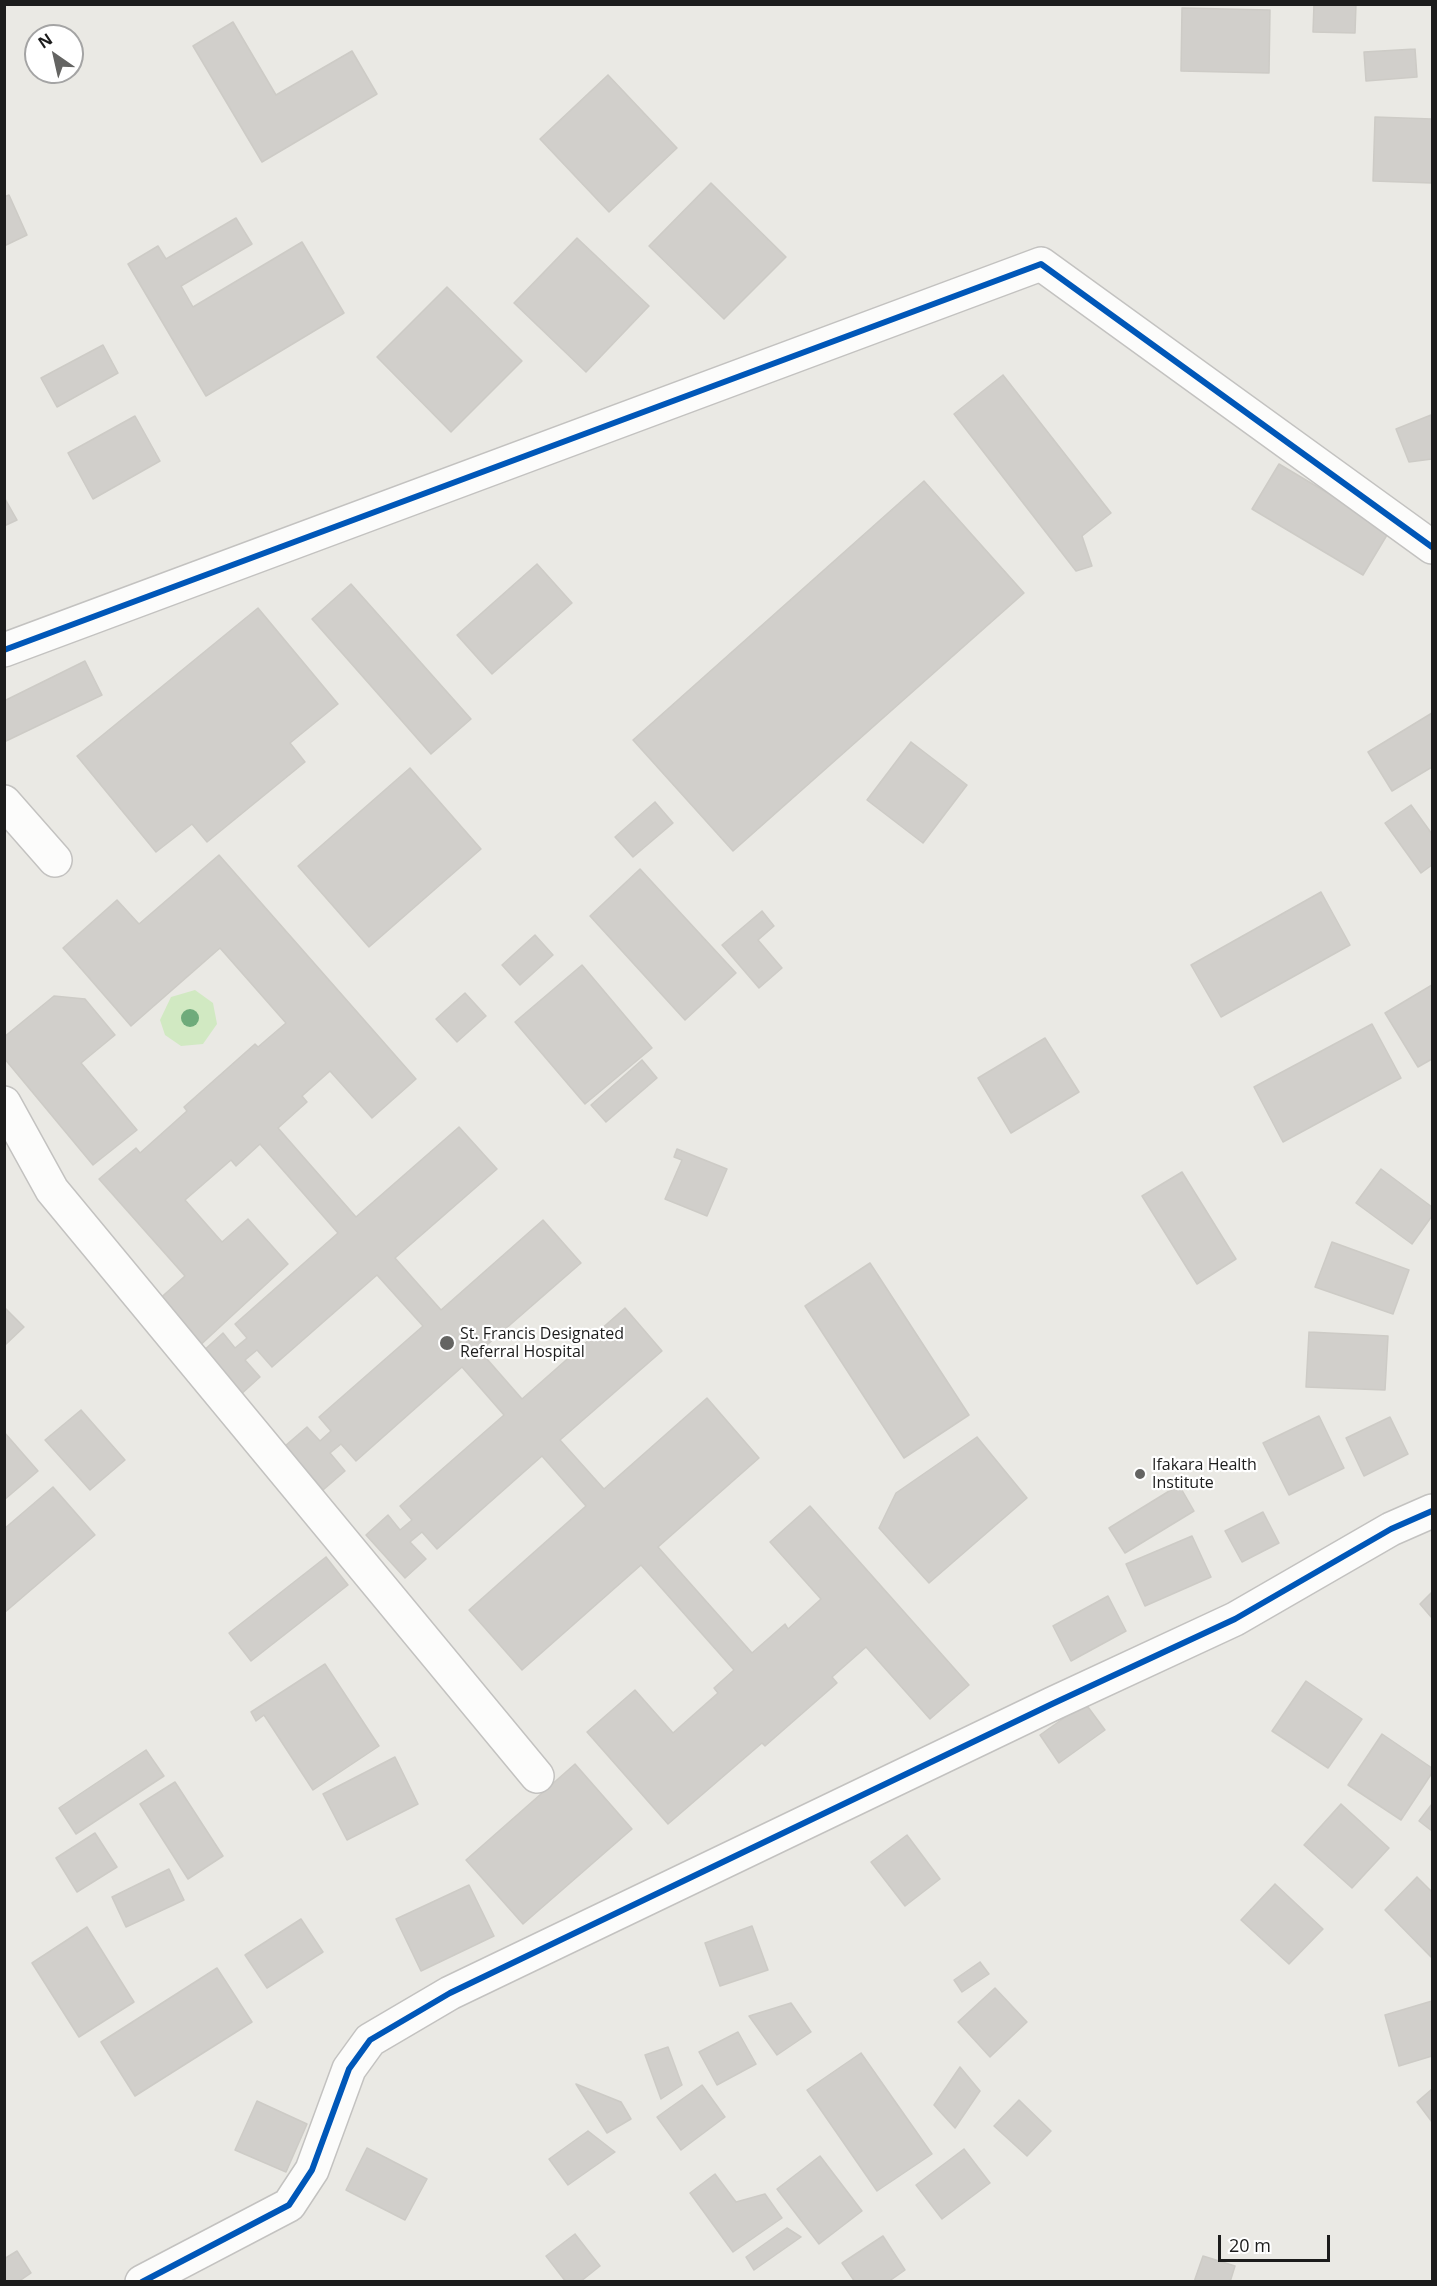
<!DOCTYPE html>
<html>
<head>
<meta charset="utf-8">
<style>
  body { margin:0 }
  #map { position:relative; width:1437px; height:2286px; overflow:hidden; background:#eae9e4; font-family:"Open Sans",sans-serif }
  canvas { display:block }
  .frame { position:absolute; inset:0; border:6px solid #1c1c1c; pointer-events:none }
  .north { position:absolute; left:24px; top:24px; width:60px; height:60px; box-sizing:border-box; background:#fff; border:2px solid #a4a4a4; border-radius:50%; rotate:326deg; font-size:16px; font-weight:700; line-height:24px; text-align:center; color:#1c1c1c }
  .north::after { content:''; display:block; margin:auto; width:21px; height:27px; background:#646462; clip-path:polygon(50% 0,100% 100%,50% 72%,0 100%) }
  .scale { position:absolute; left:1218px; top:2235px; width:112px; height:27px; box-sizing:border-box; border:3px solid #1c1c1c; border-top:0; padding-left:8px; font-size:18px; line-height:21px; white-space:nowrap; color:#1c1c1c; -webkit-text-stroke:4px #fff; paint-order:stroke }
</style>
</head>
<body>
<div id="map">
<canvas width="1437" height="2286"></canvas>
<div class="frame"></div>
<div class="north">N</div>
<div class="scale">20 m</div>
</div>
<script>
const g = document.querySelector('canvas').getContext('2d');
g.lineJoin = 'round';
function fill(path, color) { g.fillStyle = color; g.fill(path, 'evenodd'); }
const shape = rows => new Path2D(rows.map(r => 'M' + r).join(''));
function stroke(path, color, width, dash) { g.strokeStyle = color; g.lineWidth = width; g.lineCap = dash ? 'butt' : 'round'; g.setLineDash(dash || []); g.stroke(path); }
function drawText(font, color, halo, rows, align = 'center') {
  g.font = font + ' "Open Sans",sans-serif'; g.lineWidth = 4.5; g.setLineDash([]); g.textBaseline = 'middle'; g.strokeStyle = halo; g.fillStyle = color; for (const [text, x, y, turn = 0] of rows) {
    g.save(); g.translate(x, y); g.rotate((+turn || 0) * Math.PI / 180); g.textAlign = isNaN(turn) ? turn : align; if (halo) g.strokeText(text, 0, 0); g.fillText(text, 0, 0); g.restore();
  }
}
const grass = shape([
  [195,990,213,1003,217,1024,203,1044,181,1046,165,1035,160,1020,171,997]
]);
const building = shape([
  [1314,4,1356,4,1355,33,1313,32,1314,4],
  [1182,8,1270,10,1269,73,1181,71,1182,8],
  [233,22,276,95,352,51,377,94,262,162,193,46,233,22],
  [1415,49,1417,77,1366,81,1364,52,1415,49],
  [608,75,677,148,609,212,540,139,608,75],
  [1375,117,1432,119,1432,183,1373,181,1375,117],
  [711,183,786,257,724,319,649,246,711,183],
  [9,195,27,235,4,246,4,197,9,195],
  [236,218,252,244,181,286,193,307,302,242,344,313,206,396,128,264,158,246,166,259,236,218],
  [577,238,649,306,586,372,514,303,577,238],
  [447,287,522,361,451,432,377,357,447,287],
  [103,345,118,373,57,407,41,378,103,345],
  [1003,375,1111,513,1082,536,1092,566,1076,571,954,414,1003,375],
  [1431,415,1432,459,1409,462,1396,429,1431,415],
  [135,416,160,461,93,499,68,453,135,416],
  [1279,464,1390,530,1363,575,1252,509,1279,464],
  [924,481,1024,593,733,851,633,740,924,481],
  [4,497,17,520,4,526,4,497],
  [537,564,572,603,492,674,457,635,537,564],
  [351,584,471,719,431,754,312,619,351,584],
  [258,608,338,704,290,743,305,762,207,842,192,824,156,852,77,756,258,608],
  [85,661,102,695,4,742,4,701,85,661],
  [1432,713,1432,767,1392,791,1368,752,1432,713],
  [911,742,967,785,923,843,867,800,911,742],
  [410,768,481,849,369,947,298,866,410,768],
  [655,802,673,823,633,857,615,837,655,802],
  [1411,805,1432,834,1432,865,1421,873,1385,823,1411,805],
  [219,855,416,1079,372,1118,330,1071,302,1096,307,1102,278,1128,356,1217,459,1127,497,1169,395,1258,441,1310,543,1220,581,1263,480,1351,522,1399,625,1308,662,1351,560,1440,604,1489,707,1398,759,1458,658,1547,752,1653,785,1624,788,1629,821,1599,770,1542,810,1506,969,1685,930,1719,866,1647,832,1677,837,1683,765,1746,762,1743,668,1824,587,1732,635,1690,673,1733,718,1693,714,1688,734,1670,641,1565,522,1670,469,1610,586,1506,542,1456,437,1549,422,1532,410,1542,426,1559,405,1578,366,1535,388,1515,400,1530,412,1520,400,1506,504,1415,462,1367,356,1461,341,1444,330,1453,345,1471,323,1490,285,1446,307,1427,320,1441,331,1431,319,1417,423,1326,377,1275,272,1367,257,1350,245,1360,260,1377,239,1396,201,1353,223,1333,235,1348,247,1338,235,1324,338,1233,260,1144,236,1166,231,1160,185,1200,222,1242,248,1219,288,1264,195,1350,156,1302,185,1276,99,1179,136,1148,140,1153,187,1111,184,1107,255,1044,258,1047,286,1023,220,948,131,1026,63,948,117,900,139,924,219,855],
  [640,869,736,973,685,1020,590,916,640,869],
  [1321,892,1350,945,1221,1017,1191,965,1321,892],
  [762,911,774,926,758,940,782,968,759,988,722,945,762,911],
  [535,935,553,955,520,985,502,965,535,935],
  [582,965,652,1048,585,1104,515,1022,582,965],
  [1432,985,1432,1059,1418,1067,1385,1013,1432,985],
  [465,993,486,1016,457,1042,436,1019,465,993],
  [54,996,85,999,115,1035,81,1063,137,1130,93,1165,4,1058,4,1037,54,996],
  [1372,1024,1401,1078,1283,1142,1254,1087,1372,1024],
  [1045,1038,1079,1092,1011,1133,978,1078,1045,1038],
  [642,1060,657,1078,606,1122,591,1105,642,1060],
  [677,1149,727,1169,707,1216,665,1199,682,1160,674,1157,677,1149],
  [1381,1169,1432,1207,1432,1216,1412,1244,1356,1203,1381,1169],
  [1182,1172,1236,1259,1197,1284,1142,1196,1182,1172],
  [1332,1242,1409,1270,1393,1314,1315,1287,1332,1242],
  [870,1263,969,1415,904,1458,805,1306,870,1263],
  [4,1307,24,1327,4,1346,4,1307],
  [1309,1332,1388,1336,1385,1390,1306,1387,1309,1332],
  [81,1410,125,1460,90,1490,45,1440,81,1410],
  [1319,1416,1344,1468,1289,1495,1263,1443,1319,1416],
  [1390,1417,1408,1454,1364,1476,1346,1438,1390,1417],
  [4,1432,38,1471,4,1500,4,1432],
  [977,1437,1027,1498,929,1583,879,1528,896,1493,977,1437],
  [1179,1485,1194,1511,1125,1553,1109,1528,1179,1485],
  [53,1487,95,1535,4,1613,4,1529,53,1487],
  [1263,1512,1279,1543,1242,1562,1225,1531,1263,1512],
  [1192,1536,1211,1577,1145,1606,1126,1564,1192,1536],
  [326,1557,348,1585,251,1661,229,1633,326,1557],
  [1432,1592,1432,1618,1420,1604,1432,1592],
  [1108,1596,1126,1631,1071,1661,1053,1626,1108,1596],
  [325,1664,379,1746,313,1790,264,1715,256,1721,251,1712,325,1664],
  [1306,1681,1362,1719,1328,1768,1272,1731,1306,1681],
  [1085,1703,1105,1730,1059,1763,1040,1735,1085,1703],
  [1382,1734,1432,1768,1432,1773,1401,1820,1348,1785,1382,1734],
  [146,1750,164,1776,76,1834,59,1808,146,1750],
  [395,1757,418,1804,347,1840,323,1794,395,1757],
  [575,1764,632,1829,523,1924,466,1860,575,1764],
  [175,1782,223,1856,188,1879,140,1804,175,1782],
  [1341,1804,1389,1848,1352,1888,1304,1845,1341,1804],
  [1432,1804,1432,1831,1419,1821,1432,1804],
  [95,1833,117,1867,77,1892,56,1858,95,1833],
  [907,1835,940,1879,905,1906,871,1862,907,1835],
  [169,1869,184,1900,126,1927,112,1897,169,1869],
  [1417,1877,1432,1892,1432,1958,1385,1910,1417,1877],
  [1275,1884,1323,1929,1289,1964,1241,1920,1275,1884],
  [469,1885,494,1936,421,1971,396,1919,469,1885],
  [301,1919,323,1952,267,1988,245,1955,301,1919],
  [752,1926,768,1970,720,1986,705,1943,752,1926],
  [87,1927,134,2002,79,2037,32,1963,87,1927],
  [980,1962,989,1974,962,1992,954,1980,980,1962],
  [217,1968,252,2022,135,2096,101,2042,217,1968],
  [995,1988,1027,2022,990,2057,958,2022,995,1988],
  [1432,2001,1432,2056,1399,2066,1385,2015,1432,2001],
  [791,2003,811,2032,777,2055,749,2016,791,2003],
  [738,2032,756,2064,717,2085,699,2052,738,2032],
  [668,2047,682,2085,661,2099,645,2055,668,2047],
  [861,2053,932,2154,877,2191,807,2090,861,2053],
  [960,2067,980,2091,955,2128,934,2105,960,2067],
  [576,2084,621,2102,631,2119,607,2133,576,2084],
  [702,2085,725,2117,681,2150,657,2117,702,2085],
  [1432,2089,1432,2122,1417,2102,1432,2089],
  [1019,2100,1051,2131,1027,2156,994,2126,1019,2100],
  [257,2101,307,2124,286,2172,235,2150,257,2101],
  [588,2131,615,2152,568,2185,549,2159,588,2131],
  [367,2148,427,2179,405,2220,346,2190,367,2148],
  [964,2149,990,2183,942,2219,916,2185,964,2149],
  [820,2156,862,2211,819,2244,777,2189,820,2156],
  [715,2174,736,2202,765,2194,782,2218,733,2252,690,2193,715,2174],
  [787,2228,801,2237,754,2270,746,2257,787,2228],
  [575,2234,600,2266,580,2282,566,2282,546,2256,575,2234],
  [883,2236,905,2270,888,2282,855,2282,842,2263,883,2236],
  [17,2251,31,2273,18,2282,4,2282,4,2259,17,2251],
  [1203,2256,1235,2266,1230,2282,1194,2282,1203,2256]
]);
const minor = shape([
  [4,650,1041,264,1432,547],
  [4,802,55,860],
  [4,1103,52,1190,537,1776],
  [142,2282,289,2205,312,2170,349,2069,370,2040,450,1993,1052,1704,1235,1619,1391,1529,1432,1511]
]);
const cycleway = shape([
  [4,650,1041,264,1432,547],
  [142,2282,289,2205,312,2170,349,2069,370,2040,450,1993,1052,1704,1235,1619,1391,1529,1432,1511]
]);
const trees = [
  [190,1018]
];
const markers = [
  [447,1343,8,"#646462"],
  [1140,1474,6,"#646462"]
];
const poiNames = [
  ["St. Francis Designated",460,1334],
  ["Referral Hospital",460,1352],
  ["Ifakara Health",1152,1465],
  ["Institute",1152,1483]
];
fill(grass, '#d1e9c2');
fill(building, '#d1cfcb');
stroke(building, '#cdcbc6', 1.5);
stroke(minor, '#c3c2c0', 36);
stroke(minor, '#fcfcfb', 33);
stroke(cycleway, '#0057b8', 6);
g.fillStyle = '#6fab7b';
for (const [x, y] of trees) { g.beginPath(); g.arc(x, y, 9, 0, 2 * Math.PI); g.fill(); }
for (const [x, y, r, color] of markers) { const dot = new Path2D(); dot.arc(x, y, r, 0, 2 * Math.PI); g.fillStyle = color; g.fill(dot); stroke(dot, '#fff', 2); }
drawText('16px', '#1c1c1c', '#fff', poiNames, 'left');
</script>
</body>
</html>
